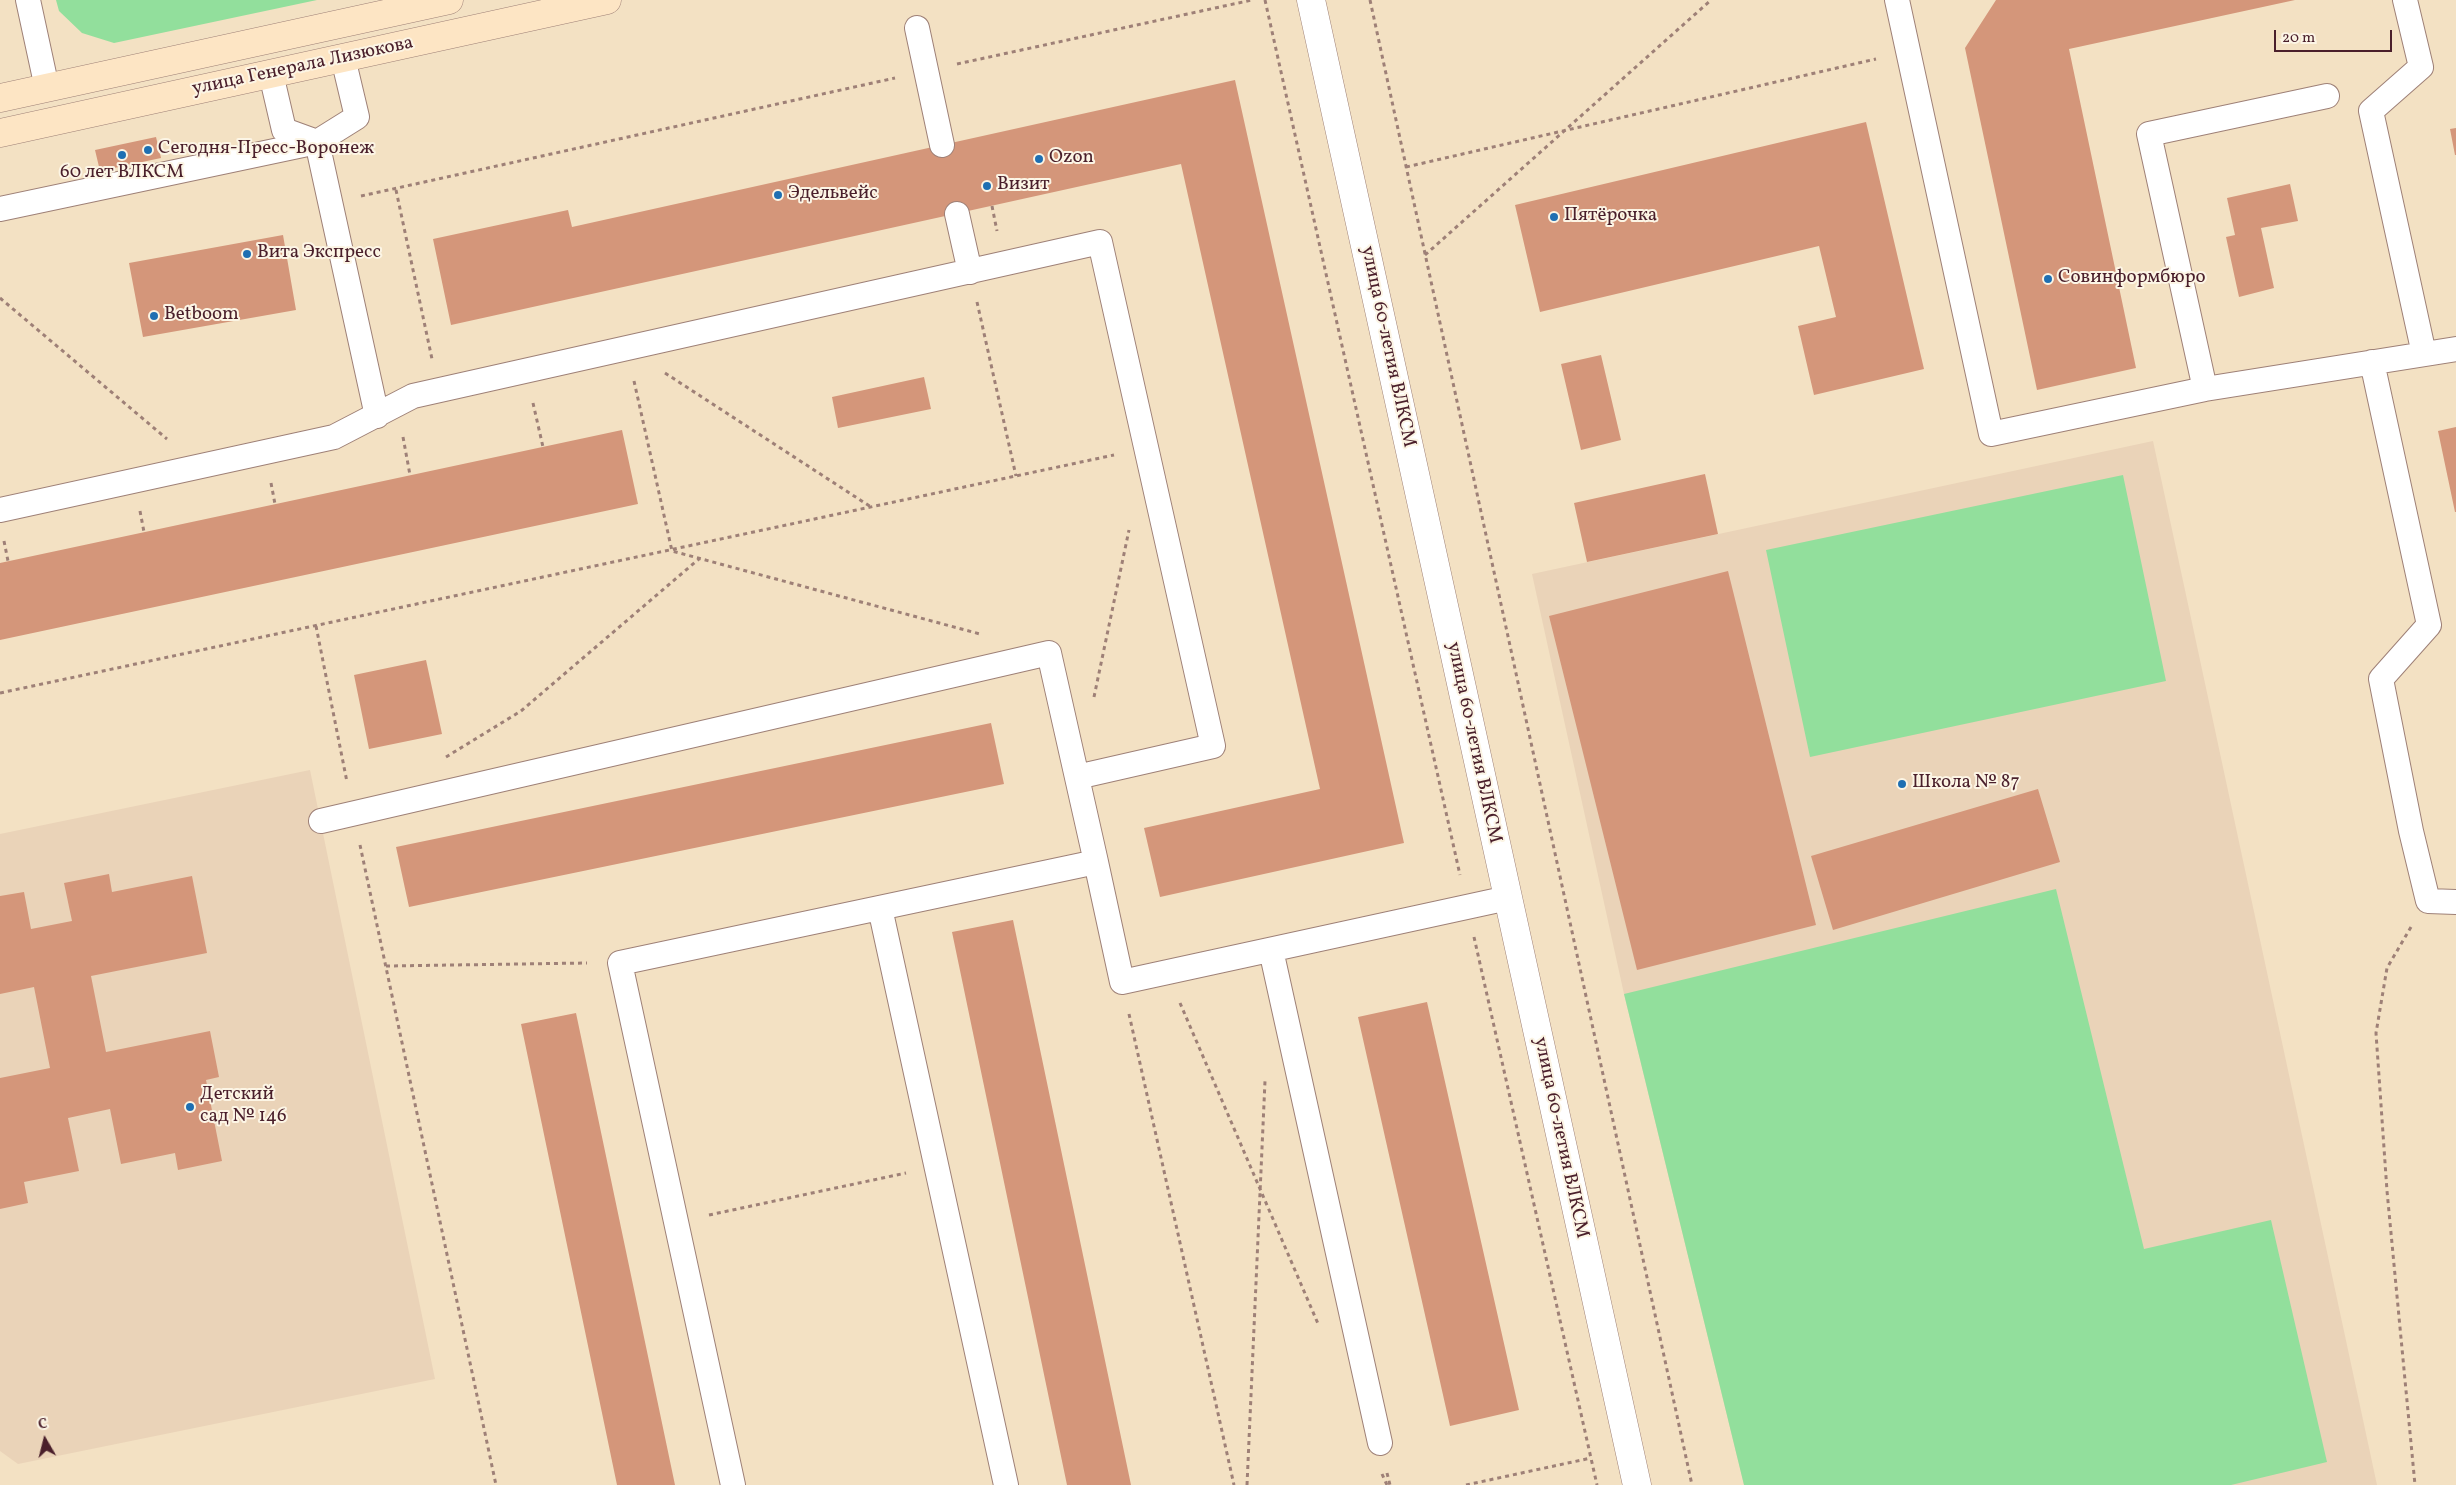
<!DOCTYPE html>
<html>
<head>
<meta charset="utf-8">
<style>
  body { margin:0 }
  #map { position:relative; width:2456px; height:1485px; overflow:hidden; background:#f3e1c3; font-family:Vollkorn,serif }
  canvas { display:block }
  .north { position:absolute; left:20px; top:1415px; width:50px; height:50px; -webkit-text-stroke:4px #fcf5e5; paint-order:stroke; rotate:352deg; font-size:14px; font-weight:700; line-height:20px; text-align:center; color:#4a1f2b }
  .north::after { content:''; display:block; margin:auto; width:18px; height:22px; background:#4a1f2b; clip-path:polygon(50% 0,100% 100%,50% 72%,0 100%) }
  .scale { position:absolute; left:2274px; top:30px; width:118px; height:22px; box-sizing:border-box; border:2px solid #4a1f2b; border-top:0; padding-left:6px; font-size:15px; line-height:18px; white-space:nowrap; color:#4a1f2b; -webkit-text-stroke:4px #fcf5e5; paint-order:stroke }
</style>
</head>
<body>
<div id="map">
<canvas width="2456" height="1485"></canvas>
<div class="north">С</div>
<div class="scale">20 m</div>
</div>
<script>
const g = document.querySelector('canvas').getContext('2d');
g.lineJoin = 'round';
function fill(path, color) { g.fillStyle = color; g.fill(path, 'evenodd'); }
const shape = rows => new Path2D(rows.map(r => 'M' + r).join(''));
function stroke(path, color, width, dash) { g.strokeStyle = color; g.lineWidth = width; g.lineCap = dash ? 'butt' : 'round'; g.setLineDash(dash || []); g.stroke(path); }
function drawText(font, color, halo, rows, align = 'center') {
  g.font = font + ' Vollkorn,serif'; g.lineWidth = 4; g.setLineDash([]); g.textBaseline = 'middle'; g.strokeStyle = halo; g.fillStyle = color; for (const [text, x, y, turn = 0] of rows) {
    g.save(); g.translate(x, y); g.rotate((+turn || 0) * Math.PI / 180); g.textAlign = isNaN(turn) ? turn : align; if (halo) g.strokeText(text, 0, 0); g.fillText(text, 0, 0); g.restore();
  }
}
const built = shape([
  [2153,441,2377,1485,1744,1485,1624,994,1532,574],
  [310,770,435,1379,18,1464,0,1451,0,834]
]);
const green = shape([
  [56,0,317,0,114,43,82,33,59,11],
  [2123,475,2166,681,1810,757,1766,550],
  [2056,889,2144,1249,2271,1220,2327,1462,2231,1485,1744,1485,1624,994]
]);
const building = shape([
  [1996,0,2295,0,2069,49,2136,368,2037,390,1965,48],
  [1235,80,1404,843,1160,897,1144,828,1320,789,1181,164,451,325,433,239,568,210,572,227],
  [1866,122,1924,369,1814,395,1798,326,1836,317,1819,246,1540,312,1515,205],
  [2456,128,2456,155,2455,155,2450,129],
  [156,137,161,158,100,171,95,150],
  [2290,184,2298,221,2261,228,2274,288,2239,297,2226,237,2235,235,2227,198],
  [283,235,296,310,143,337,129,263],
  [1601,355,1621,440,1581,450,1561,364],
  [924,377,931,409,838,428,832,397],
  [2456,427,2456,512,2455,512,2438,431],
  [622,430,638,504,0,640,0,563],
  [1705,474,1718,534,1587,562,1574,503],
  [1728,571,1816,925,1637,970,1549,616],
  [426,660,442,734,369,749,354,675],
  [991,723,1004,784,409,907,396,847],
  [2038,789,2060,862,1833,930,1811,856],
  [109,874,112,892,192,876,207,953,91,976,106,1052,210,1031,219,1077,206,1080,222,1161,178,1170,175,1153,121,1164,110,1109,68,1118,79,1171,24,1182,28,1203,0,1209,0,1078,50,1068,34,987,0,994,0,896,24,892,31,929,72,921,64,883],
  [1013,920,1131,1485,1067,1485,952,932],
  [1427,1002,1519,1410,1450,1426,1358,1017],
  [576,1013,675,1485,617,1485,521,1024]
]);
const path = shape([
  [1265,0,1460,875],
  [1370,0,1692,1485],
  [957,64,1252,0],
  [1406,167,1876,59],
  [396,190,432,359],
  [361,196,895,78],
  [992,206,997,231],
  [1425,255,1711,0],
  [0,298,167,439],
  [977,302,1016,476],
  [665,373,871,507],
  [634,381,672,551,980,634],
  [533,403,543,447],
  [403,437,410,475],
  [271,483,275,504],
  [140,511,144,532],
  [4,541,8,561],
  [316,626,347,782],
  [0,693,1114,455],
  [1094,697,1129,530],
  [446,757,521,711,700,558],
  [360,845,496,1485],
  [2411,927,2387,968,2376,1033,2387,1191,2415,1485],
  [1474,937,1597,1485],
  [386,966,587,963],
  [1180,1003,1319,1326],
  [1129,1014,1234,1485],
  [709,1215,906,1173],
  [1387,1473,1390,1485],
  [1382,1474,1387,1485],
  [1247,1485,1265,1081],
  [1466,1485,1591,1458]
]);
const service = shape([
  [28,0,47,88],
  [1897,0,1991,434,2205,389,2149,134,2327,96],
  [2405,0,2421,67,2371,111,2424,354],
  [917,28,942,145],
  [271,74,284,130,317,142],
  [317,142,377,416],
  [0,209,317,142,357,117,343,58],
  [957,214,970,272],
  [2372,362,2429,625,2381,679,2411,831,2428,901,2456,902],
  [2205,389,2456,349],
  [0,510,334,437,413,396,1100,242,1213,746,1077,777],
  [321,821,1049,653,1096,862],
  [880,908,1006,1485],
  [1271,950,1380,1443],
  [733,1485,620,963,1096,862,1122,982,1508,898]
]);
const tertiary = shape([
  [1311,0,1637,1485]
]);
const secondary = shape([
  [0,98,449,0],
  [0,133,607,0]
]);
const markers = [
  [148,150,5,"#1f6fb2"],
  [122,155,5,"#1f6fb2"],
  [1039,159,5,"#1f6fb2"],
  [987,186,5,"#1f6fb2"],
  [778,195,5,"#1f6fb2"],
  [1554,217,5,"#1f6fb2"],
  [247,254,5,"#1f6fb2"],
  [2048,279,5,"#1f6fb2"],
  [154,316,5,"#1f6fb2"],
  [1902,784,5,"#1f6fb2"],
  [190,1107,5,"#1f6fb2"]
];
const streetNames = [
  ["улица Генерала Лизюкова",303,67,-12],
  ["улица 60-летия ВЛКСМ",1387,347,78],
  ["улица 60-летия ВЛКСМ",1473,743,78],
  ["улица 60-летия ВЛКСМ",1560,1138,78]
];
const poiNames = [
  ["Сегодня-Пресс-Воронеж",158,150],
  ["Ozon",1049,159],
  ["60 лет ВЛКСМ",122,174,"center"],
  ["Визит",997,186],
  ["Эдельвейс",788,195],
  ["Пятёрочка",1564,217],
  ["Вита Экспресс",257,254],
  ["Совинформбюро",2058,279],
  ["Betboom",164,316],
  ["Школа № 87",1912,784],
  ["Детский",200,1096],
  ["сад № 146",200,1118]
];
fill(built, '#ead3b8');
fill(green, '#92df9c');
fill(building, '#d4967a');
stroke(service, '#9e8077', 26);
stroke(tertiary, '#9e8077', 29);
stroke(secondary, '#9e8077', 29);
stroke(path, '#9e8077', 3, [4, 4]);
stroke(service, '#fff', 24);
stroke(tertiary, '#fff', 28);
stroke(secondary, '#fde5c4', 28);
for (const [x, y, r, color] of markers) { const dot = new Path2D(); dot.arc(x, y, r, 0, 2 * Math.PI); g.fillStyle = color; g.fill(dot); stroke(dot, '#fcf5e5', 2); }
drawText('19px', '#4a1f2b', '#fcf5e5', streetNames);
drawText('19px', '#4a1f2b', '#fcf5e5', poiNames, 'left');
</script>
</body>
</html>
